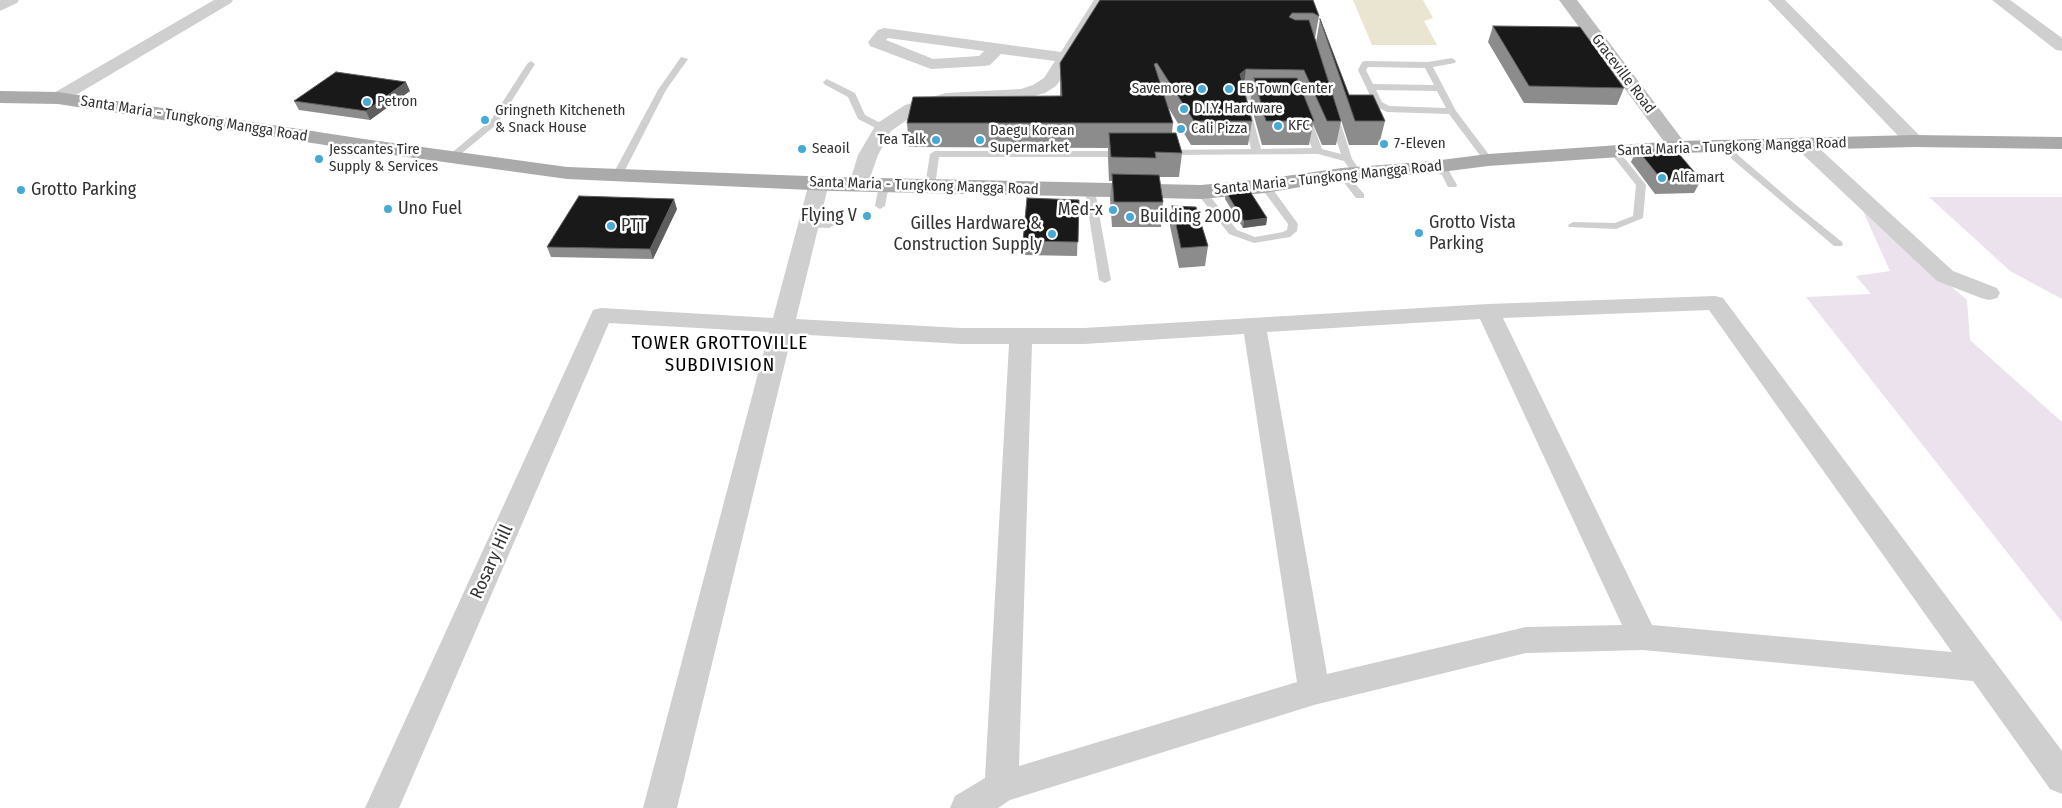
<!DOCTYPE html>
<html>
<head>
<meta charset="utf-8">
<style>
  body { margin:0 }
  canvas { display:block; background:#fff }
</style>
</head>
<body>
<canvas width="2062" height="808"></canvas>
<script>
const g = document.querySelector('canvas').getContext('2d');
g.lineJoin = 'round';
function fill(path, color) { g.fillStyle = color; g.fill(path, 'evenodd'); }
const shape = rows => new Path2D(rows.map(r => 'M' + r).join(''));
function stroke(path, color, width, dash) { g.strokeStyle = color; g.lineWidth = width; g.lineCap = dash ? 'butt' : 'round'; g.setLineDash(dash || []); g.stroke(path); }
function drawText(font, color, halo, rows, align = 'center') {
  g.font = font + ' "Fira Sans Condensed",sans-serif'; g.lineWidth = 5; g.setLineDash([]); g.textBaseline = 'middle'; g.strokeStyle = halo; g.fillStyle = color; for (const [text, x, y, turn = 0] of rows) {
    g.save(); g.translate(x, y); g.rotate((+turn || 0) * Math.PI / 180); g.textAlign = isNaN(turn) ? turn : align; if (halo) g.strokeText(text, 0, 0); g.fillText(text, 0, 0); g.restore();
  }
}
const green = shape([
  [1929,197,2062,197,2062,299,2010,271],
  [1863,211,1967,300,1970,340,2062,422,2062,622,1806,297,1871,294,1856,276,1890,271]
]);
const water = shape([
  [1353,0,1423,0,1433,18,1424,21,1437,45,1372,45]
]);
const lane = shape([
  [681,57,688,59,666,90,622,176,620,178,614,178,612,176,658,90,681,57],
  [1452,58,1456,61,1455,63,1433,67,1456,111,1493,160,1491,162,1485,162,1449,114,1387,112,1375,106,1358,70,1362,62,1365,61,1428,62,1452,58],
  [1368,67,1425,68,1434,85,1373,84,1366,70,1368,67],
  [1376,90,1437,91,1446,108,1389,106,1382,102,1376,90],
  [531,61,535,64,497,124,455,159,449,159,449,155,491,120,527,64,531,61],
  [827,79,855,93,865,115,886,126,886,130,880,130,858,119,848,97,824,84,823,82,827,79],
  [1243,94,1268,94,1272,97,1268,100,1248,100,1261,149,1312,148,1301,119,1306,116,1311,119,1322,149,1341,154,1329,118,1334,115,1339,118,1352,159,1362,173,1360,175,1354,175,1344,161,1318,154,1162,155,1162,151,1165,150,1251,149,1239,97,1243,94],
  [1725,142,1728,143,1739,156,1796,205,1842,242,1843,244,1842,246,1834,246,1733,160,1720,145,1725,142],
  [1614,148,1617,149,1646,185,1643,218,1616,229,1569,227,1568,225,1573,222,1615,223,1633,216,1636,185,1609,151,1614,148],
  [935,151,1125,151,1130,154,1125,157,939,157,935,186,930,189,925,186,930,154,935,151],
  [1433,164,1449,171,1457,185,1456,187,1448,187,1442,175,1430,169,1430,165,1433,164],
  [1342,171,1345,172,1364,194,1364,198,1356,198,1339,176,1339,172,1342,171],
  [884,182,889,185,885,206,880,209,875,206,879,185,884,182],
  [1265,183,1269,184,1298,224,1297,231,1290,237,1254,243,1229,234,1196,192,1201,189,1205,190,1237,230,1255,237,1283,232,1287,230,1288,224,1260,186,1265,183],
  [1090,188,1095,191,1111,280,1105,283,1099,280,1085,191,1090,188],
  [808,222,829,222,834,225,829,228,804,227,803,225,808,222]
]);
const street = shape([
  [0,0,19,0,17,3,0,11,0,0],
  [214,0,233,0,231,3,64,102,58,103,52,102,49,98,52,94,214,0],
  [1094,0,1110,0,1076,58,1056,86,1045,93,1023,99,948,103,917,113,891,131,878,155,866,189,859,191,852,189,849,185,858,155,874,128,876,124,905,105,946,93,1021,89,1033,85,1044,78,1055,61,1001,54,990,65,984,66,931,69,870,46,868,42,878,30,884,28,1061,52,1094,0],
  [888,38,984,51,979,56,933,59,886,40,888,38],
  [1768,0,1785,0,1921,137,1923,141,1921,145,1914,147,1907,145,1768,0],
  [1992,0,2010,0,2062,38,2062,51,2056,50,1992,0],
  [1802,137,1809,139,1953,271,1997,288,2000,293,1997,298,1989,300,1981,298,1937,281,1795,147,1793,143,1795,139,1802,137],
  [819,177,826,179,829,183,796,319,961,328,1084,328,1488,304,1715,296,1723,298,2062,751,2062,794,2050,789,1973,681,1643,650,1526,653,1314,705,1010,800,998,808,950,808,955,796,985,778,1009,344,961,344,792,334,677,808,643,808,769,332,609,323,399,808,365,808,593,310,601,308,773,318,809,183,812,179,819,177],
  [1709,310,1952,652,1652,625,1503,318,1709,310],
  [1480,319,1622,625,1526,627,1327,674,1267,332,1480,319],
  [1244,334,1297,682,1019,766,1032,344,1084,344,1244,334]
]);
const secondary = shape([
  [1559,0,1577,0,1685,143,1688,147,1685,151,1678,153,1671,151,1559,0]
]);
const primary = shape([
  [0,91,58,92,364,139,567,167,833,177,1201,185,1265,179,1342,168,1433,161,1488,154,1678,141,1914,135,2062,137,2062,149,1914,147,1678,153,1488,166,1433,173,1342,180,1265,193,1201,199,833,191,567,179,364,151,58,104,0,103,0,91]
]);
const wall = shape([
  [1313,0,1319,16,1315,38,1341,121,1336,145,1322,145,1313,124,1309,145,1262,145,1250,102,1252,92,1245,92,1252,121,1248,145,1191,145,1168,107,1173,123,1172,133,1182,153,1179,177,1159,177,1163,202,1161,227,1112,227,1110,199,1112,181,1109,181,1108,158,1108,148,909,147,907,123,1060,96,1060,63],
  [1320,19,1349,95,1385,121,1379,145,1349,145,1316,42],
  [1493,26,1624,88,1617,105,1524,103,1488,42],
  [410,91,370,120,299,110,294,101],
  [1637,149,1701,180,1694,193,1655,194,1631,162],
  [1226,192,1267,218,1266,225,1243,228,1225,199],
  [1079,200,1077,256,1023,255,1023,241],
  [1172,206,1208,246,1205,266,1179,268,1170,226],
  [677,209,653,259,551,257,547,247]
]);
const shadedWall = shape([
  [1246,69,1243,92,1240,74],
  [406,82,410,91,370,120,366,111],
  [674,199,677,209,653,259,650,249],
  [1267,218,1266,225,1243,228,1244,221]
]);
const building = shape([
  [1100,0,1313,0,1319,16,1313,13,1292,13,1289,17,1295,20,1309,20,1341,121,1327,121,1304,70,1246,69,1240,74,1252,121,1194,121,1157,63,1154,64,1173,123,907,123,913,97,1062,96,1060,63,1100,0],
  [1320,19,1349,95,1373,95,1385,121,1355,121,1320,19],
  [1493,26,1580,27,1624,88,1529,86,1493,26],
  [336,72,406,82,366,111,294,101,336,72],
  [1254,78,1297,78,1314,121,1266,121,1254,78],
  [1109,133,1176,133,1182,153,1155,152,1156,158,1111,157,1109,133],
  [1674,148,1701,180,1662,180,1637,149,1674,148],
  [1112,174,1159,175,1163,202,1114,202,1112,174],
  [1249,190,1267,218,1244,221,1226,192,1249,190],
  [579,196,674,199,650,249,547,247,579,196],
  [1027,198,1079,200,1078,242,1023,241,1027,198],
  [1172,206,1196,207,1208,246,1181,248,1172,206]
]);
const markers = [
  [1202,89,5,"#46a9d6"],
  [1229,89,5,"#46a9d6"],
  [367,102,5,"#46a9d6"],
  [1184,109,5,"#46a9d6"],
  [485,120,5,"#46a9d6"],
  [1278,126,5,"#46a9d6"],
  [1181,129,5,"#46a9d6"],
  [936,140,5,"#46a9d6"],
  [980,140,5,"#46a9d6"],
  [1384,144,5,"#46a9d6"],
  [802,149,5,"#46a9d6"],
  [319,159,5,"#46a9d6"],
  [1662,178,5,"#46a9d6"],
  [21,190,5,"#46a9d6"],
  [388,209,5,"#46a9d6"],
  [1113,210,5,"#46a9d6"],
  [867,216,5,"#46a9d6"],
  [1130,217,5,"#46a9d6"],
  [611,226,5,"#46a9d6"],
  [1419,233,5,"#46a9d6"],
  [1052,234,5,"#46a9d6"]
];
const farStreetnames = [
  ["Graceville Road",1623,74,53],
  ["Santa Maria - Tungkong Mangga Road",194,119,9],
  ["Santa Maria - Tungkong Mangga Road",1732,147,-2],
  ["Santa Maria - Tungkong Mangga Road",1328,178,-6],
  ["Santa Maria - Tungkong Mangga Road",924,186,2]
];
const farPoinames = [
  ["Savemore",1192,89,"right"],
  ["EB Town Center",1239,89],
  ["Petron",377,102],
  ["D.I.Y. Hardware",1194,109],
  ["Gringneth Kitcheneth",495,111],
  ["& Snack House",495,128],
  ["KFC",1288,126],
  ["Cali Pizza",1191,129],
  ["Daegu Korean",990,131],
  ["Supermarket",990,148],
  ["Tea Talk",926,140,"right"],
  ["7-Eleven",1394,144],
  ["Seaoil",812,149],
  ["Jesscantes Tire",329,150],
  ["Supply & Services",329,167],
  ["Alfamart",1672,178]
];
const poiNames = [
  ["Grotto Parking",31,190],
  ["Uno Fuel",398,209],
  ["Med-x",1103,210,"right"],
  ["Flying V",857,216,"right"],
  ["Building 2000",1140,217],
  ["Grotto Vista",1429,223],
  ["Parking",1429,244],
  ["Gilles Hardware &",1042,224,"right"],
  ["Construction Supply",1042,245,"right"],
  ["PTT",621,226]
];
const streetNames = [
  ["Rosary Hill",492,562,-66]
];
const neighbourhoodNames = [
  ["TOWER GROTTOVILLE",720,344],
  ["SUBDIVISION",720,366]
];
fill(green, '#ebe2ed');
fill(water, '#eae5d0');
fill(lane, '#cfcfcf');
fill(street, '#cfcfcf');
fill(secondary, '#bcbcbc');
fill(primary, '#aaa');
fill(wall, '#8c8c8c');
fill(shadedWall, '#5e5e5e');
fill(building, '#191919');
stroke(building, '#5e5e5e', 1);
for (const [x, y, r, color] of markers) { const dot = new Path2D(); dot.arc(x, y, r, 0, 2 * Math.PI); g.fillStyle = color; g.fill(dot); stroke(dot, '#fff', 2); }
drawText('15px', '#323232', '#fff', farStreetnames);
drawText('15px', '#323232', '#fff', farPoinames, 'left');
drawText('18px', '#323232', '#fff', poiNames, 'left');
drawText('18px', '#323232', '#fff', streetNames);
g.letterSpacing = '1px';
drawText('19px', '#000', '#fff', neighbourhoodNames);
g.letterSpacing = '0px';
</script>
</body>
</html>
